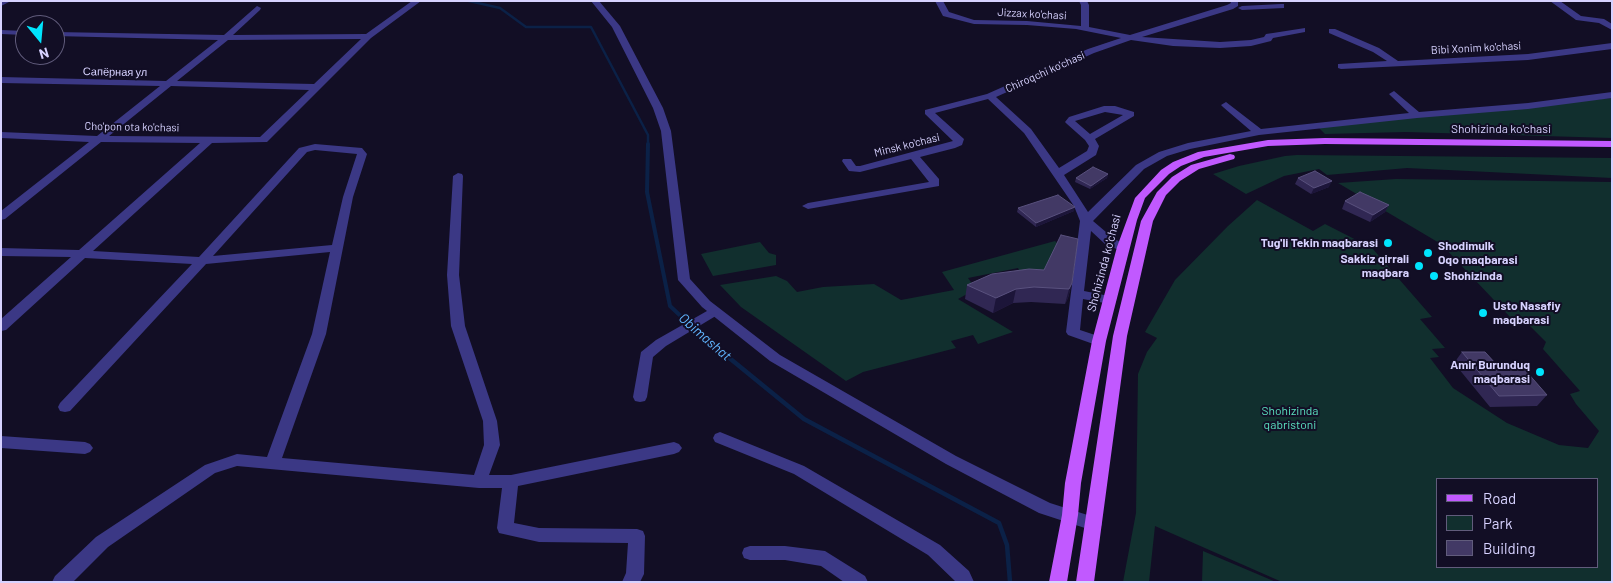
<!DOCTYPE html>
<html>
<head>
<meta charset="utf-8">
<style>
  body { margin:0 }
  #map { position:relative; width:1613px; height:583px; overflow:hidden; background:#120e25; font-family:Barlow,sans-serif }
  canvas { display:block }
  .frame { position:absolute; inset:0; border:2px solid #d7d2ff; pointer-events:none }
  .legend { position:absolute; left:1436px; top:478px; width:162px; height:90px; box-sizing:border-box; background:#120e25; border:1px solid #615c7c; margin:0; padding:6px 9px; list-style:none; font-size:15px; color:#d7d2ff }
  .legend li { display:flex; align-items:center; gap:10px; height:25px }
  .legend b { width:25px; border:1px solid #615c7c }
  .north { position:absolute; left:15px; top:15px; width:50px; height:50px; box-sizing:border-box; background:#120e25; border:1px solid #615c7c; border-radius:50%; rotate:163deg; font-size:14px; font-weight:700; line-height:20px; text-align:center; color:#d7d2ff }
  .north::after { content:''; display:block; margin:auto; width:18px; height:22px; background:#00e4fd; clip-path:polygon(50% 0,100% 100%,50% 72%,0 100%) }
</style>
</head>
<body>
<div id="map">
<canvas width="1613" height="583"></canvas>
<div class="frame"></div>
<ul class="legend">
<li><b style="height:6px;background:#c159ff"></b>Road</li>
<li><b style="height:14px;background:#112f2e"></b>Park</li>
<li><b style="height:14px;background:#423965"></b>Building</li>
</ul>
<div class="north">N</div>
</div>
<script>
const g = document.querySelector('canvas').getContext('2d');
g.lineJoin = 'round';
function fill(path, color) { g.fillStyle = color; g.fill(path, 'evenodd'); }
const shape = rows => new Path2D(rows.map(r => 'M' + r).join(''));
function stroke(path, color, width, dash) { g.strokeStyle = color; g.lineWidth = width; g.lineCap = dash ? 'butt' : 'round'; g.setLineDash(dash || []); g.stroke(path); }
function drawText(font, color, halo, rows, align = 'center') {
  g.font = font + ' Barlow,sans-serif'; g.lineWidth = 4; g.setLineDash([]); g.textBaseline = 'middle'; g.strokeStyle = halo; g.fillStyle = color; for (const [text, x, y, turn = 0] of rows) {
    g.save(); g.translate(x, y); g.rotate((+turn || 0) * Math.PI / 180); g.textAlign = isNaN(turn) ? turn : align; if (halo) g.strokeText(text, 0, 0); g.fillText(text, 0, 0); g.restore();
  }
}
const green = shape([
  [1612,98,1612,138,1406,132,1325,134,1317,126],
  [1297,155,1612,158,1612,178,1407,168,1327,175,1319,169,1284,176,1246,194,1213,174,1239,166,1285,156],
  [1396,179,1612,182,1612,582,1282,582,1155,526,1149,582,1123,582,1136,513,1138,374,1147,352,1157,338,1145,332,1175,280,1228,226,1257,200,1313,231,1325,224,1372,248,1432,317,1420,319,1445,348,1432,349,1439,357,1430,358,1453,388,1507,423,1559,445,1588,448,1599,431,1576,404,1570,394,1580,391,1543,349,1546,342,1527,323,1510,317,1441,244,1338,183],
  [1437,479,1597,479,1597,567,1437,567],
  [1055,241,1058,244,1041,284,1026,284,1018,268,968,278,976,289,958,299,1013,332,978,344,973,335,951,341,956,348,863,372,846,381,741,307,720,285,776,276,787,281,797,292,823,287,874,284,901,300,954,290,942,272],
  [760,242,769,253,776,255,776,265,713,276,701,254],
  [1203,551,1276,582,1202,582]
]);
const streamFar2 = shape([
  [469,1,500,8,526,27,591,27,648,135,648,145]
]);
const streamFar1 = shape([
  [648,144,647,192,670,306,701,335]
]);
const stream = shape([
  [700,334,804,419,999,523,1007,545,1010,582]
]);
const minor = shape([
  [1,1,11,1,1,6,1,1],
  [412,1,421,1,371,38,267,142,212,143,93,251,199,257,299,148,315,144,362,148,367,154,353,197,326,334,282,458,474,475,484,445,483,421,451,326,447,275,453,176,458,173,462,174,463,176,459,275,465,326,497,421,500,445,489,475,511,475,674,442,679,444,682,448,679,452,674,454,518,486,514,523,539,528,637,529,643,531,645,536,644,574,640,582,622,582,626,573,628,543,539,542,499,533,497,528,502,488,479,488,237,466,215,473,108,547,73,582,52,582,55,576,96,537,205,465,237,454,267,457,312,334,330,252,206,264,70,411,65,412,60,411,58,407,60,403,192,264,85,258,6,330,1,331,1,319,71,257,1,256,1,248,79,250,200,143,101,142,5,219,1,220,1,211,89,142,1,138,1,132,97,136,160,86,1,83,1,77,166,81,218,40,55,36,55,32,224,35,257,6,261,8,260,10,233,35,366,34,412,1],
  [361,39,314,84,177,81,228,40,361,39],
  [171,86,309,90,260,137,109,136,171,86],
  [315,150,357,154,343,197,332,245,213,256,307,152,315,150],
  [935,1,943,1,949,12,974,20,1027,21,1081,26,1081,5,1079,1,1087,1,1089,5,1089,27,1130,35,1227,5,1231,3,1230,1,1238,1,1238,6,1233,9,1142,37,1220,42,1251,40,1264,37,1266,34,1273,33,1305,28,1305,32,1273,38,1271,41,1251,46,1220,48,1173,46,1131,40,1094,53,996,97,1031,129,1059,168,1087,151,1089,146,1085,140,1067,124,1065,122,1069,117,1104,106,1115,106,1134,112,1134,116,1095,139,1099,146,1096,155,1064,175,1088,212,1136,165,1159,152,1188,143,1251,131,1223,107,1221,105,1226,102,1261,129,1409,113,1391,96,1389,94,1394,91,1419,112,1528,103,1612,92,1612,98,1528,109,1417,118,1259,135,1190,149,1167,156,1144,169,1093,221,1113,238,1129,247,1127,250,1119,250,1105,244,1091,231,1084,291,1114,297,1116,300,1110,304,1083,299,1080,330,1104,338,1106,341,1104,344,1099,346,1068,335,1066,332,1080,221,1074,206,1024,133,988,99,935,113,964,139,962,145,955,148,920,157,939,179,939,186,808,209,802,206,808,203,929,182,911,159,860,172,849,171,842,161,843,159,851,159,856,166,860,166,953,141,925,114,925,110,987,94,1088,49,1121,38,1076,29,1027,25,974,24,943,16,935,1],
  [1105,112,1123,115,1090,134,1075,121,1105,112],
  [1550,1,1560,1,1581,16,1604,19,1612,24,1612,30,1599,23,1576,20,1550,1],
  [1281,4,1284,4,1284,8,1242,10,1238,8,1242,6,1281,4],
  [1329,29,1335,29,1379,48,1398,61,1528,54,1612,43,1612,49,1528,60,1341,69,1338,68,1338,64,1387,61,1373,52,1329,33,1329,29],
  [1,30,25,31,25,35,1,34,1,30],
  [714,307,720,311,719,314,666,346,653,357,647,397,645,401,640,402,635,401,633,397,641,352,656,340,714,307],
  [720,432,804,466,940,545,969,571,974,582,956,582,928,555,794,474,715,442,713,438,715,434,720,432],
  [1,436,85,442,90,444,93,448,90,452,85,454,1,448,1,436],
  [750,546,785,546,825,551,865,576,868,582,844,582,821,566,785,560,750,560,744,558,742,553,744,548,750,546]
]);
const tertiary = shape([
  [591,1,599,1,620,26,663,108,671,131,690,279,710,301,780,355,956,456,1050,503,1100,519,1102,524,1100,529,1094,531,1039,513,946,464,770,361,702,307,678,280,661,131,653,108,612,27,591,1]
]);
const primary = shape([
  [1325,138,1612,141,1612,147,1325,144,1268,146,1204,157,1181,166,1169,174,1145,198,1137,220,1106,341,1081,483,1078,515,1067,582,1049,582,1062,515,1065,483,1092,341,1117,247,1135,198,1161,170,1173,162,1198,152,1268,140,1325,138],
  [1230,154,1234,155,1235,157,1234,159,1199,169,1180,181,1166,195,1153,221,1127,336,1094,582,1076,582,1113,336,1141,221,1157,192,1172,177,1191,165,1230,154]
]);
const wall = shape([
  [1108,174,1107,178,1090,189,1075,182,1076,178],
  [1298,178,1329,187,1311,194,1295,184],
  [1345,201,1389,205,1385,212,1370,222,1342,209],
  [1018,208,1074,211,1036,227,1017,212],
  [1072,283,1068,298,1065,304,1031,302,1013,303,993,313,965,299,967,285],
  [1462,352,1496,364,1547,395,1537,406,1490,407,1454,363]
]);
const shadedWall = shape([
  [1108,174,1107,178,1090,189,1091,186],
  [1332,181,1329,187,1311,194,1314,188],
  [1389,205,1385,212,1370,222,1373,215],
  [1075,207,1074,211,1036,227,1036,223],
  [1072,283,1068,298,1065,304,1069,289],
  [1016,289,1013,303,993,313,996,298]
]);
const building = shape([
  [1093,167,1108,174,1091,186,1076,178,1093,167],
  [1315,171,1332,181,1314,188,1298,178,1315,171],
  [1360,192,1389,205,1373,215,1345,201,1360,192],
  [1058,195,1075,207,1036,223,1018,208,1058,195],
  [1061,235,1078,239,1072,283,1069,289,1034,287,1016,289,996,298,967,285,992,274,1029,269,1044,270,1061,235],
  [1462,352,1485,352,1496,364,1519,363,1547,395,1499,396,1462,352]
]);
const markers = [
  [1388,243,5,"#00e4fd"],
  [1428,253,5,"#00e4fd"],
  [1419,266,5,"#00e4fd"],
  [1434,276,5,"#00e4fd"],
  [1483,313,5,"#00e4fd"],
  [1540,372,5,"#00e4fd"]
];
const farStreetnames = [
  ["Jizzax ko'chasi",1032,14,3],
  ["Bibi Xonim ko'chasi",1476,48,-3],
  ["Сапёрная ул",115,72,1],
  ["Chiroqchi ko'chasi",1045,72,-24],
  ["Cho'pon ota ko'chasi",132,127,1],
  ["Minsk ko'chasi",907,145,-14]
];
const streetNames = [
  ["Shohizinda ko'chasi",1501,129],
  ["Shohizinda ko'chasi",1104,263,-75]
];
const poiNames = [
  ["Tug'li Tekin maqbarasi",1378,243],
  ["Shodimulk",1438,246,"left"],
  ["Oqo maqbarasi",1438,260,"left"],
  ["Sakkiz qirrali",1409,259],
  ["maqbara",1409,273],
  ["Shohizinda",1444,276,"left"],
  ["Usto Nasafiy",1493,306,"left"],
  ["maqbarasi",1493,320,"left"],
  ["Amir Burunduq",1530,365],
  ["maqbarasi",1530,379]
];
const parkNames = [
  ["Shohizinda",1290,411],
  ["qabristoni",1290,425]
];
const waterNames = [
  ["Obimashat",705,337,41]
];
fill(green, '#112f2e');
stroke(streamFar2, '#0b2147', 2.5);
stroke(streamFar1, '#0b2147', 4);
stroke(stream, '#0b2147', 4.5);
fill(minor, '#3b3885');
fill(tertiary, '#3b3885');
fill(primary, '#c159ff');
fill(wall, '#302753');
fill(shadedWall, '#1c1539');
fill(building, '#423965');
stroke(building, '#59517e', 1);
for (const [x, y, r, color] of markers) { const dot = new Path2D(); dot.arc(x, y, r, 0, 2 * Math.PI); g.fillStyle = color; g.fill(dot); stroke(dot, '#120e25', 2); }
drawText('11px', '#d7d2ff', '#120e25', farStreetnames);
drawText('12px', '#d7d2ff', '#120e25', streetNames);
drawText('bold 12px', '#d7d2ff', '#120e25', poiNames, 'right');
drawText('12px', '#5be2c0', '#120e25', parkNames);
drawText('italic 14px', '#60b5ff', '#120e25', waterNames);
</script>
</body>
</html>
